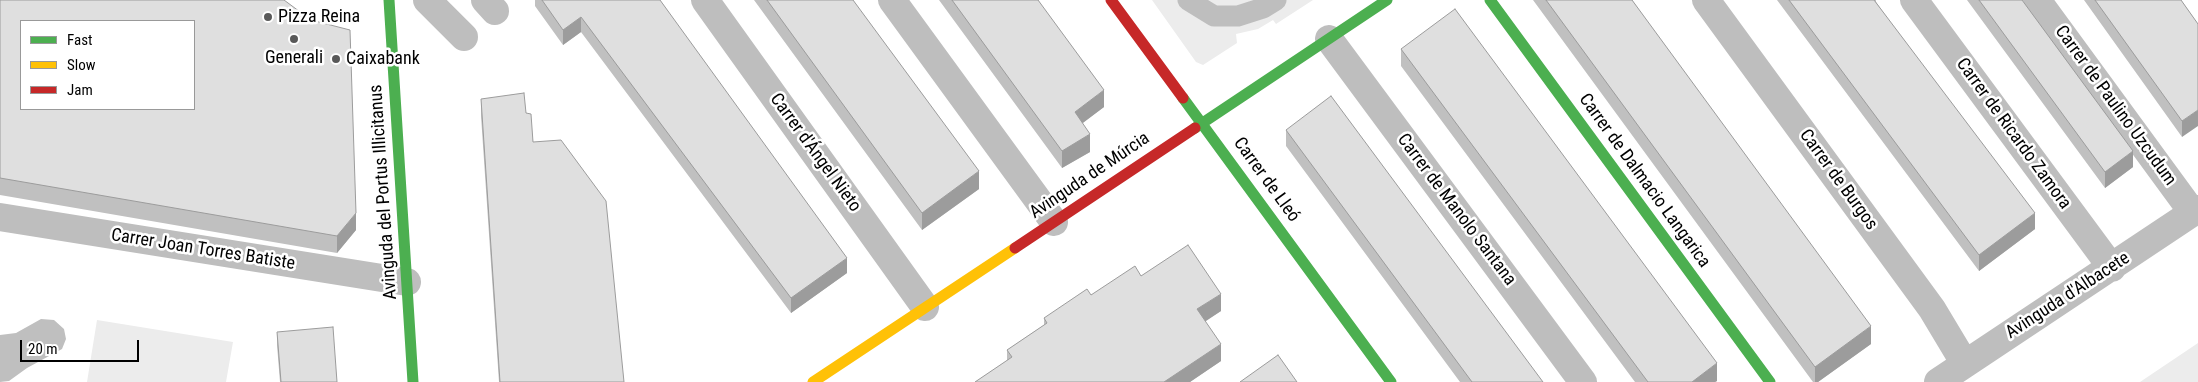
<!DOCTYPE html>
<html>
<head>
<meta charset="utf-8">
<style>
  body { margin:0 }
  #map { position:relative; width:2198px; height:382px; overflow:hidden; background:#fff; font-family:"Roboto Condensed",sans-serif }
  canvas { display:block }
  .legend { position:absolute; left:20px; top:20px; width:175px; height:90px; box-sizing:border-box; background:#fff; border:1px solid #999; margin:0; padding:6px 9px; list-style:none; font-size:15px; color:#000 }
  .legend li { display:flex; align-items:center; gap:10px; height:25px }
  .legend b { width:25px; border:1px solid #999 }
  .scale { position:absolute; left:20px; top:340px; width:119px; height:22px; box-sizing:border-box; border:2px solid #000; border-top:0; padding-left:6px; font-size:15px; line-height:18px; white-space:nowrap; color:#000; -webkit-text-stroke:4px #fff; paint-order:stroke }
</style>
</head>
<body>
<div id="map">
<canvas width="2198" height="382"></canvas>
<ul class="legend">
<li><b style="height:6px;background:#4caf50"></b>Fast</li>
<li><b style="height:6px;background:#ffc107"></b>Slow</li>
<li><b style="height:6px;background:#c62828"></b>Jam</li>
</ul>
<div class="scale">20 m</div>
</div>
<script>
const g = document.querySelector('canvas').getContext('2d');
g.lineJoin = 'round';
function fill(path, color) { g.fillStyle = color; g.fill(path, 'evenodd'); }
const shape = rows => new Path2D(rows.map(r => 'M' + r).join(''));
function stroke(path, color, width, dash) { g.strokeStyle = color; g.lineWidth = width; g.lineCap = dash ? 'butt' : 'round'; g.setLineDash(dash || []); g.stroke(path); }
function drawText(font, color, halo, rows, align = 'center') {
  g.font = font + ' "Roboto Condensed",sans-serif'; g.lineWidth = 5; g.setLineDash([]); g.textBaseline = 'middle'; g.strokeStyle = halo; g.fillStyle = color; for (const [text, x, y, turn = 0] of rows) {
    g.save(); g.translate(x, y); g.rotate((+turn || 0) * Math.PI / 180); g.textAlign = isNaN(turn) ? turn : align; if (halo) g.strokeText(text, 0, 0); g.fillText(text, 0, 0); g.restore();
  }
}
const green = shape([
  [1152,0,1313,0,1276,24,1273,20,1258,29,1236,34,1237,43,1203,65,1196,62],
  [97,320,233,342,226,382,87,382],
  [2198,343,2198,382,2140,382]
]);
const water = shape([
  [41,319,54,320,64,329,66,339,62,349,27,368,9,381,0,382,0,335,16,333]
]);
const lane = shape([
  [1188,0,1214,16,1238,16,1263,8,1276,0]
]);
const street = shape([
  [427,0,464,37],
  [485,0,495,11],
  [705,0,925,307],
  [892,0,1054,222],
  [1706,0,1932,309,1965,364],
  [1914,0,2112,268],
  [2037,0,2193,213],
  [1329,39,1583,382],
  [0,217,407,282],
  [1938,382,2198,209]
]);
const fast = shape([
  [389,0,413,382],
  [1490,0,1770,382],
  [1183,98,1391,382],
  [1195,128,1387,0]
]);
const slow = shape([
  [813,382,1015,248]
]);
const jam = shape([
  [1111,0,1183,98],
  [1015,248,1195,128]
]);
const wall = shape([
  [0,0,356,230,337,253,0,195],
  [535,0,660,0,847,273,791,313,581,32,563,45,535,6],
  [754,0,853,0,979,189,922,230],
  [939,0,1038,0,1104,107,1082,123,1090,152,1062,168],
  [1533,0,1632,0,1871,344,1818,382,1813,382],
  [1777,0,1876,0,1876,2,2035,229,1979,271],
  [1967,0,2022,0,2133,167,2105,188],
  [2084,0,2181,0,2198,24,2182,137],
  [1401,49,1717,381,1715,382,1635,382,1401,66],
  [481,99,526,113,533,142,624,382,499,382,481,116],
  [1286,130,1543,382,1460,382,1286,146],
  [1141,276,1221,311,1205,321,1221,361,1190,382,975,382,1007,361,1007,350,1044,325,1044,318,1091,295],
  [277,332,337,382,280,382,277,345]
]);
const shadedWall = shape([
  [581,17,581,32,563,45,563,30],
  [1104,90,1104,107,1075,129,1075,112],
  [2198,110,2198,126,2182,137,2182,121],
  [1090,134,1090,152,1062,168,1062,151],
  [2133,151,2133,167,2105,188,2105,172],
  [979,171,979,189,922,230,922,213],
  [356,213,356,230,337,253,337,236],
  [2035,213,2035,229,1979,271,1979,255],
  [847,258,847,273,791,313,791,298],
  [1221,294,1221,311,1197,327,1197,309],
  [1871,326,1871,344,1818,382,1815,382,1815,367],
  [1221,344,1221,361,1190,382,1164,382],
  [1717,363,1717,381,1715,382,1692,382]
]);
const building = shape([
  [0,0,284,0,311,20,350,30,356,213,337,236,0,178,0,0],
  [21,21,194,21,194,109,21,109,21,21],
  [542,0,660,0,847,258,791,298,581,17,563,30,542,0],
  [767,0,853,0,979,171,922,213,767,0],
  [952,0,1038,0,1104,90,1075,112,1090,134,1062,151,952,0],
  [1546,0,1632,0,1871,326,1815,367,1546,0],
  [1789,0,1874,0,2035,213,1979,255,1789,0],
  [1979,0,2022,0,2133,151,2105,172,1979,0],
  [2095,0,2181,0,2198,24,2198,110,2182,121,2095,0],
  [1455,9,1717,363,1692,382,1648,382,1401,49,1455,9],
  [524,93,526,113,531,114,533,142,561,140,606,201,624,382,500,382,481,99,524,93],
  [1331,96,1543,382,1472,382,1286,130,1331,96],
  [1188,245,1221,294,1197,309,1221,344,1164,382,975,382,1012,357,1007,350,1047,323,1044,318,1087,289,1091,295,1135,266,1141,276,1188,245],
  [333,327,337,382,281,382,277,332,333,327],
  [1278,355,1297,382,1240,382,1278,355]
]);
const markers = [
  [268,17,5,"#595959"],
  [294,39,5,"#595959"],
  [336,59,5,"#595959"]
];
const poiNames = [
  ["Pizza Reina",278,17],
  ["Generali",294,58,"center"],
  ["Caixabank",346,59]
];
const streetNames = [
  ["Carrer de Paulino Uzcudum",2115,106,54],
  ["Carrer de Ricardo Zamora",2013,134,54],
  ["Carrer d'Ángel Nieto",815,153,54],
  ["Avinguda de Múrcia",1090,176,-34],
  ["Carrer de Lleó",1266,180,54],
  ["Carrer de Burgos",1838,180,54],
  ["Carrer de Dalmacio Langarica",1644,181,54],
  ["Avinguda del Portus Illicitanus",384,192,-94],
  ["Carrer de Manolo Santana",1456,210,53],
  ["Carrer Joan Torres Batiste",203,250,9],
  ["Avinguda d'Albacete",2068,296,-33]
];
fill(green, '#ececec');
fill(water, '#bfbfbf');
stroke(lane, '#bebebe', 21);
stroke(street, '#bebebe', 28);
stroke(fast, '#4caf50', 11);
stroke(slow, '#ffc107', 11);
stroke(jam, '#c62828', 11);
fill(wall, '#c0c0c0');
fill(shadedWall, '#9c9c9c');
fill(building, '#dfdfdf');
stroke(building, '#9c9c9c', 1);
for (const [x, y, r, color] of markers) { const dot = new Path2D(); dot.arc(x, y, r, 0, 2 * Math.PI); g.fillStyle = color; g.fill(dot); stroke(dot, '#fff', 2); }
drawText('18px', '#000', '#fff', poiNames, 'left');
drawText('18px', '#000', '#fff', streetNames);
</script>
</body>
</html>
